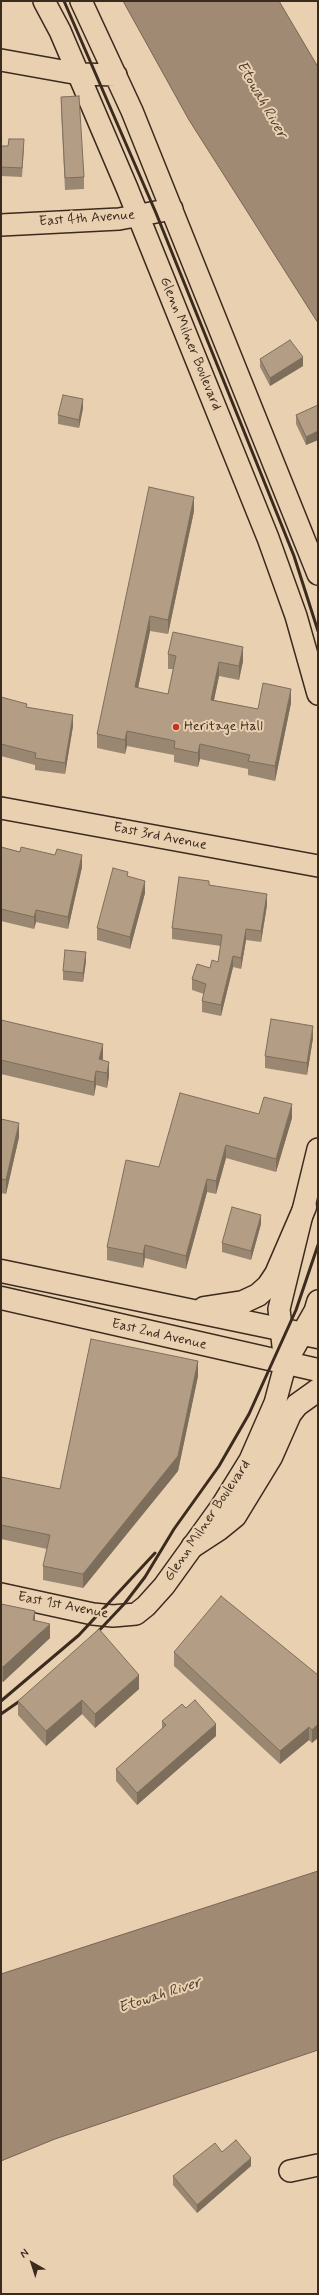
<!DOCTYPE html>
<html>
<head>
<meta charset="utf-8">
<style>
  body { margin:0 }
  #map { position:relative; width:319px; height:2295px; overflow:hidden; background:#e9d0b1; font-family:Mynerve,sans-serif }
  canvas { display:block }
  .frame { position:absolute; inset:0; border:2px solid #3b2a1e; pointer-events:none }
  .north { position:absolute; left:12px; top:2243px; width:40px; height:40px; -webkit-text-stroke:3px #e9d0b1; paint-order:stroke; rotate:321deg; font-size:11px; font-weight:700; line-height:16px; text-align:center; color:#3b2a1e }
  .north::after { content:''; display:block; margin:auto; width:14px; height:18px; background:#3b2a1e; clip-path:polygon(50% 0,100% 100%,50% 72%,0 100%) }
</style>
</head>
<body>
<div id="map">
<canvas width="319" height="2295"></canvas>
<div class="frame"></div>
<div class="north">N</div>
</div>
<script>
const g = document.querySelector('canvas').getContext('2d');
g.lineJoin = 'round';
function fill(path, color) { g.fillStyle = color; g.fill(path, 'evenodd'); }
const shape = rows => new Path2D(rows.map(r => 'M' + r).join(''));
function stroke(path, color, width, dash) { g.strokeStyle = color; g.lineWidth = width; g.lineCap = dash ? 'butt' : 'round'; g.setLineDash(dash || []); g.stroke(path); }
function drawText(font, color, halo, rows, align = 'center') {
  g.font = font + ' Mynerve,sans-serif'; g.lineWidth = 4; g.setLineDash([]); g.textBaseline = 'middle'; g.strokeStyle = halo; g.fillStyle = color; for (const [text, x, y, turn = 0] of rows) {
    g.save(); g.translate(x, y); g.rotate((+turn || 0) * Math.PI / 180); g.textAlign = isNaN(turn) ? turn : align; if (halo) g.strokeText(text, 0, 0); g.fillText(text, 0, 0); g.restore();
  }
}
const water = shape([
  [123,1,279,1,318,67,318,323,189,120,123,1],
  [318,1871,318,2050,55,2139,1,2161,1,1974,318,1871]
]);
const minor = shape([
  [44,1,60,31,127,188,268,538,296,616,318,694],
  [81,1,132,111,318,574],
  [1,60,79,74,116,75],
  [1,225,119,219,172,209],
  [1,808,318,866],
  [283,1346,279,1309,318,1149],
  [1,1594,93,1614,113,1616,136,1614,146,1606,164,1586,221,1507,250,1460,275,1403,286,1362,315,1311,318,1301],
  [290,2171,318,2165]
]);
const major = shape([
  [1,1271,318,1337],
  [1,1298,318,1370],
  [204,1308,243,1302,258,1295,268,1286,276,1274,305,1207],
  [193,1546,219,1529,235,1516,271,1457,290,1414,297,1405,318,1390]
]);
const rail = shape([
  [64,1,156,213,235,409,294,556,318,631],
  [91,1639,125,1603,145,1577,174,1529,219,1466,249,1414,296,1310,318,1245],
  [1,1701,79,1635,155,1553],
  [1,1714,27,1696]
]);
const wall = shape([
  [61,97,84,177,84,189,65,190,61,108],
  [1,146,24,148,22,177,1,176],
  [260,359,303,366,270,386,260,367],
  [318,405,318,440,306,445,296,424,296,415],
  [83,408,79,428,58,424,58,415],
  [194,511,168,634,150,631,138,688,168,694,173,669,168,669,168,654,243,661,239,680,219,676,214,700,258,709,291,703,275,781,248,775,248,769,200,759,198,767,174,762,174,755,127,746,125,754,97,748,97,734],
  [1,697,27,707,73,726,65,774,35,770,35,765,1,756],
  [1,847,82,867,68,929,36,922,34,929,1,921],
  [128,876,145,893,130,949,97,940,97,928],
  [209,885,267,905,261,942,246,940,241,969,233,967,221,1016,202,1012,202,1001,204,994,192,990,192,979,210,968,218,962,221,946,172,939,172,928],
  [86,961,83,982,63,980,63,971],
  [1,1020,103,1059,102,1060,109,1076,107,1088,96,1085,94,1096,1,1074],
  [313,1038,307,1075,265,1068,265,1056],
  [259,1114,292,1118,276,1172,226,1158,216,1194,207,1192,186,1269,145,1258,143,1268,107,1260,107,1247,159,1167],
  [1,1119,19,1137,6,1194,1,1193],
  [261,1224,251,1260,222,1252,222,1243],
  [198,1376,178,1471,83,1588,43,1580,43,1566,47,1549,1,1539,1,1477,60,1489],
  [1,1604,50,1638,3,1682,1,1681],
  [174,1652,318,1675,312,1743,309,1740,280,1764,174,1666],
  [139,1689,95,1728,82,1714,46,1746,18,1715,18,1701],
  [186,1708,216,1736,137,1805,116,1781,116,1769,162,1729,162,1721],
  [222,2152,251,2166,197,2213,173,2185,173,2176]
]);
const shadedWall = shape([
  [303,357,303,366,270,386,270,378],
  [83,399,83,408,79,428,79,420],
  [318,431,318,440,306,445,306,437],
  [194,497,194,511,168,634,168,620],
  [150,616,150,631,135,702,135,687],
  [243,647,243,661,239,680,239,666],
  [219,662,219,676,211,714,211,700],
  [291,689,291,703,275,781,275,766],
  [73,715,73,726,65,774,65,763],
  [127,731,127,746,125,754,125,740],
  [200,744,200,759,198,767,198,753],
  [82,855,82,867,68,929,68,917],
  [145,881,145,893,130,949,130,937],
  [267,894,267,905,261,942,261,931],
  [36,910,36,922,34,929,34,917],
  [246,929,246,940,241,969,241,958],
  [86,952,86,961,83,982,83,973],
  [233,956,233,967,221,1016,221,1005],
  [313,1026,313,1038,307,1075,307,1063],
  [103,1044,103,1059,99,1072,99,1059],
  [109,1062,109,1076,107,1088,107,1073],
  [96,1071,96,1085,94,1096,94,1082],
  [292,1104,292,1118,276,1172,276,1159],
  [19,1123,19,1137,6,1194,6,1180],
  [226,1145,226,1158,216,1194,216,1181],
  [207,1179,207,1192,186,1269,186,1256],
  [261,1215,261,1224,251,1260,251,1251],
  [145,1245,145,1258,143,1268,143,1254],
  [198,1361,198,1376,178,1471,83,1588,83,1574],
  [35,1611,35,1625,33,1620],
  [50,1624,50,1638,3,1682,3,1667],
  [139,1675,139,1689,95,1728,95,1714],
  [82,1700,82,1714,46,1746,46,1731],
  [216,1724,216,1736,137,1805,137,1793],
  [318,1724,318,1738,312,1743,312,1730],
  [309,1727,309,1740,280,1764,280,1751],
  [251,2158,251,2166,197,2213,197,2205]
]);
const building = shape([
  [79,96,84,177,65,178,61,97,79,96],
  [9,139,24,139,22,168,1,167,1,146,8,146,9,139],
  [290,340,303,357,270,378,260,359,290,340],
  [63,395,83,399,79,420,58,415,63,395],
  [318,405,318,431,306,437,296,415,318,405],
  [149,487,194,497,168,620,150,616,135,687,168,694,176,656,168,654,173,632,243,647,239,666,219,662,211,700,258,709,263,683,291,689,275,766,248,761,250,755,200,744,198,753,174,748,175,741,127,731,125,740,97,734,149,487],
  [1,697,27,704,26,707,73,715,65,763,35,758,36,753,1,744,1,697],
  [1,847,20,852,21,847,55,855,57,849,82,855,68,917,36,910,34,917,1,909,1,847],
  [113,868,128,872,127,876,145,881,130,937,97,928,113,868],
  [179,877,209,881,209,885,267,894,261,931,246,929,241,958,233,956,221,1005,202,1001,206,984,192,979,197,964,210,968,212,960,218,962,222,935,172,928,179,877],
  [65,950,86,952,83,973,63,971,65,950],
  [271,1019,313,1026,307,1063,265,1056,271,1019],
  [1,1020,103,1044,99,1059,109,1062,107,1073,96,1071,94,1082,1,1060,1,1020],
  [180,1093,259,1114,264,1097,292,1104,276,1159,226,1145,216,1181,207,1179,186,1256,145,1245,143,1254,107,1247,126,1160,159,1167,180,1093],
  [1,1119,19,1123,6,1180,1,1179,1,1119],
  [232,1207,261,1215,251,1251,222,1243,232,1207],
  [91,1339,198,1361,178,1456,83,1574,43,1566,50,1535,1,1525,1,1477,60,1489,91,1339],
  [221,1596,318,1675,318,1724,312,1730,309,1727,280,1751,174,1652,221,1596],
  [1,1604,35,1611,33,1620,50,1624,3,1667,1,1667,1,1604],
  [99,1629,139,1675,95,1714,82,1700,46,1731,18,1701,99,1629],
  [195,1700,216,1724,137,1793,116,1769,166,1725,162,1721,182,1704,186,1708,195,1700],
  [236,2140,251,2158,197,2205,173,2176,215,2143,222,2152,236,2140]
]);
const markers = [
  [176,727,4,"#c8321e"]
];
const streetNames = [
  ["East 4th Avenue",87,219,-4],
  ["Glenn Milner Boulevard",190,344,68],
  ["East 3rd Avenue",160,837,11],
  ["East 2nd Avenue",159,1335,13],
  ["Glenn Milner Boulevard",208,1521,-56],
  ["East 1st Avenue",63,1606,11]
];
const poiNames = [
  ["Heritage Hall",184,727]
];
const waterNames = [
  ["Etowah River",261,100,60],
  ["Etowah River",160,1996,-18]
];
fill(water, '#a08a74');
stroke(water, '#786452', 1);
stroke(minor, '#3b2a1e', 24);
stroke(major, '#3b2a1e', 25);
stroke(minor, '#e9d0b1', 21);
stroke(major, '#e9d0b1', 22);
stroke(rail, '#3b2a1e', 3);
fill(wall, '#9a8772');
fill(shadedWall, '#7d6e5c');
fill(building, '#b39d84');
stroke(building, '#7d6e5c', 1);
for (const [x, y, r, color] of markers) { const dot = new Path2D(); dot.arc(x, y, r, 0, 2 * Math.PI); g.fillStyle = color; g.fill(dot); stroke(dot, '#e9d0b1', 1.5); }
drawText('14px', '#3b2a1e', '#e9d0b1', streetNames);
drawText('14px', '#3b2a1e', '#e9d0b1', poiNames, 'left');
drawText('italic 15px', '#4f3d2f', '#e9d0b1', waterNames);
</script>
</body>
</html>
